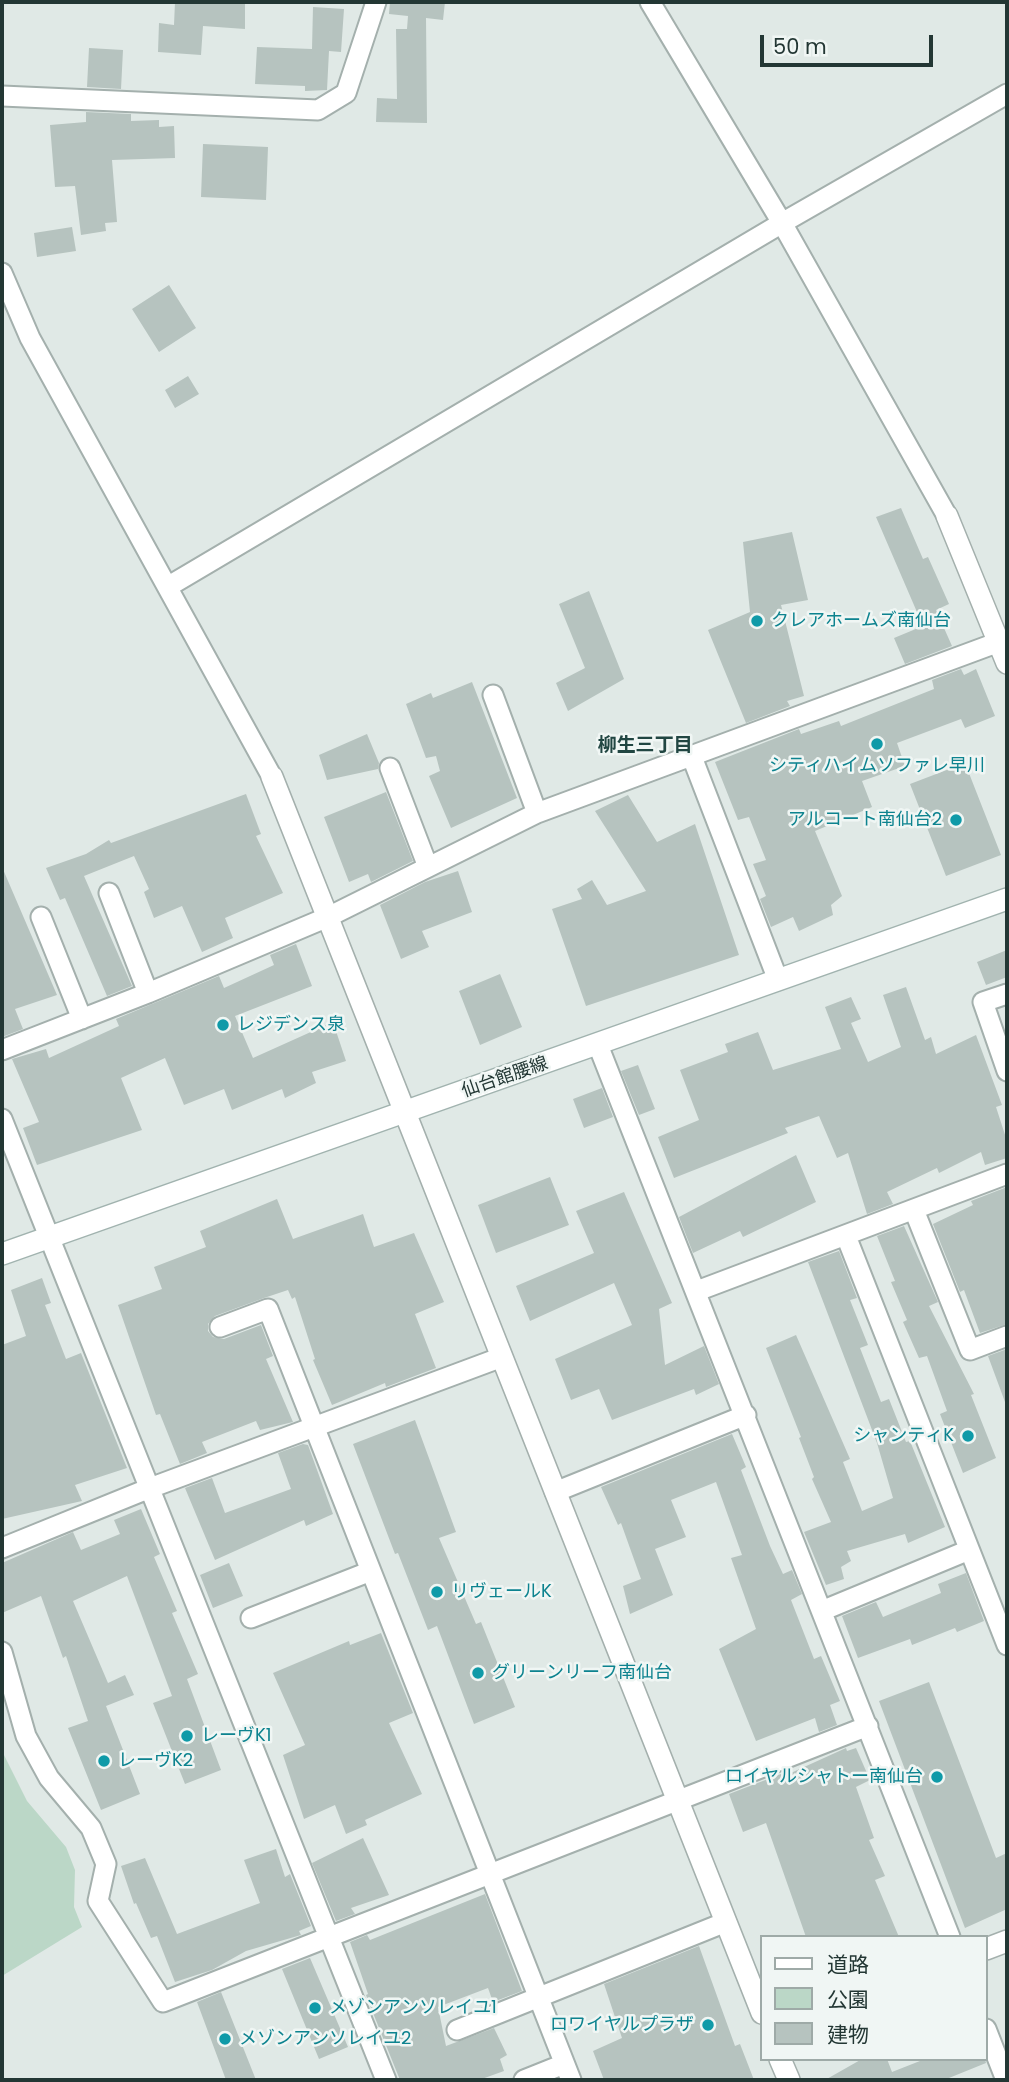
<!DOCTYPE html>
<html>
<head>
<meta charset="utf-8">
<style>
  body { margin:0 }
  #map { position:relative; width:1009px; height:2082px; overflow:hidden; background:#e0e9e6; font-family:Poppins,"Noto Sans JP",sans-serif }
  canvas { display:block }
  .frame { position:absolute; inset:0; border:4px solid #233734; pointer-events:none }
  .legend { position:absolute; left:760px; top:1935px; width:228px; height:126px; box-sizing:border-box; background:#f0f6f4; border:2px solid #9eaaa7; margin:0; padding:9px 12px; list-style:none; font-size:21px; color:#233734 }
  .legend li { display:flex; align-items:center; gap:14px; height:35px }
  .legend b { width:35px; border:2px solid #9eaaa7 }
  .scale { position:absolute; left:760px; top:35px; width:173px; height:32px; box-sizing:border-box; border:4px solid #233734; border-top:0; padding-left:9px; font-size:21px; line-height:24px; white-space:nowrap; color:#233734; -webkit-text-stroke:5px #f0f6f4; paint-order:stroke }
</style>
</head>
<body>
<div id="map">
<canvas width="1009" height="2082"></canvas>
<div class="frame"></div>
<ul class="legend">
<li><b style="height:9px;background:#fff"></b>道路</li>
<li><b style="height:19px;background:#bbd7c7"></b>公園</li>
<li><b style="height:19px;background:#b6c3bf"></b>建物</li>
</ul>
<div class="scale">50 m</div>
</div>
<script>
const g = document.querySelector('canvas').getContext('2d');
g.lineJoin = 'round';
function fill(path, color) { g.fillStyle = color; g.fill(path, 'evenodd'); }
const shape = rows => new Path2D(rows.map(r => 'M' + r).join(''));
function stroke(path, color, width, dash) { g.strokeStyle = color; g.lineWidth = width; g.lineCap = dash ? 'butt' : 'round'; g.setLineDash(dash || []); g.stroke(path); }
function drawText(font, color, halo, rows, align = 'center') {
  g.font = font + ' Poppins,"Noto Sans JP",sans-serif'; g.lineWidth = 5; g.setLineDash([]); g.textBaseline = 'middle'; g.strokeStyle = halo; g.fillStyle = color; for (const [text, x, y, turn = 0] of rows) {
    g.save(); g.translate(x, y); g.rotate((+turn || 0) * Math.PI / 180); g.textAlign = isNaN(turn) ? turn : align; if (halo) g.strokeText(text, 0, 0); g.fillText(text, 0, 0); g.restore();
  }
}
const green = shape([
  [2,1751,27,1801,66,1847,75,1870,74,1907,82,1927,2,1976]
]);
const building = shape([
  [175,2,245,2,245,29,203,26,201,55,158,52,159,23,174,25],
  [390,2,445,2,443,20,426,18,427,123,376,122,377,98,397,99,396,29,407,29,408,16,389,14],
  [313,7,344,9,341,52,329,51,327,90,305,91,305,86,255,84,257,47,312,49],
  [89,48,123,50,121,89,87,87],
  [86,112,131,114,131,121,159,120,159,127,174,126,175,158,112,160,117,222,105,223,106,231,81,235,75,186,55,187,50,125,86,122],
  [203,144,268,147,266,200,201,197],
  [72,227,76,251,37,257,34,233],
  [169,285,196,328,159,352,132,309],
  [188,376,199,394,175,408,165,390],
  [901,508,923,559,928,557,949,604,936,610,952,646,905,664,894,638,923,626,876,517],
  [792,532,808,600,781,605,804,696,787,701,790,706,746,723,708,630,750,612,743,542],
  [589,591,624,679,568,711,556,683,585,668,559,604],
  [961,669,964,675,976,669,995,716,965,728,961,719,897,743,905,766,862,781,872,807,815,831,842,896,831,905,833,915,799,931,793,917,771,927,760,899,766,896,753,864,766,860,749,817,738,820,715,762,799,729,801,734,839,721,841,726,934,689,932,680],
  [472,682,517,798,451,828,429,776,440,771,436,756,426,758,406,704,431,693,433,698],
  [367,734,379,763,378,769,327,780,319,755],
  [965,763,1001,855,946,876,910,784],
  [386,792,413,861,371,882,368,874,349,882,324,817],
  [246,794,261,834,256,836,283,893,225,918,233,938,202,952,182,906,154,918,144,892,149,889,134,856,84,876,132,986,107,996,65,898,60,900,46,868,86,854,109,840,111,843],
  [628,795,657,842,695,824,739,955,586,1006,552,909,582,899,577,889,592,880,607,905,646,891,595,811],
  [2,867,57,995,15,1009,23,1029,2,1037],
  [458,871,472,912,422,931,429,947,401,959,380,905,425,882],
  [296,944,312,986,235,1016,253,1058,333,1022,346,1061,312,1072,316,1083,285,1098,282,1089,232,1110,224,1089,184,1105,165,1058,121,1078,142,1130,37,1165,23,1128,39,1122,12,1059,46,1049,49,1058,119,1026,116,1019,219,976,224,988,274,965,270,955],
  [1007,950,1007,977,986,985,977,962],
  [500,974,522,1027,480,1045,459,991],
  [906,987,925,1040,931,1037,936,1054,976,1035,1002,1105,996,1107,1007,1141,1007,1158,985,1165,981,1152,939,1173,937,1168,887,1192,893,1204,867,1214,848,1153,837,1158,819,1116,785,1128,788,1133,674,1178,658,1137,699,1120,680,1070,728,1052,725,1044,758,1032,773,1070,841,1049,825,1007,851,997,861,1019,851,1023,868,1062,901,1047,883,995],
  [638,1065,655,1109,639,1115,621,1071],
  [602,1088,613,1117,584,1128,573,1099],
  [796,1155,816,1202,743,1237,740,1231,693,1253,679,1217],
  [550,1177,569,1225,496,1253,478,1205],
  [1007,1187,1007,1324,980,1333,964,1290,960,1292,933,1224,973,1205,971,1201],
  [624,1192,672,1303,659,1309,665,1365,704,1346,719,1384,696,1395,694,1389,612,1420,599,1389,571,1400,555,1359,632,1325,614,1283,530,1321,516,1286,594,1253,576,1211],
  [277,1199,293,1239,363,1214,374,1247,414,1233,444,1302,415,1314,436,1368,386,1387,385,1383,332,1405,313,1360,315,1359,295,1297,292,1299,288,1290,264,1298,215,1316,208,1324,208,1331,213,1337,224,1339,261,1325,273,1356,266,1359,293,1422,260,1430,256,1421,202,1442,207,1453,180,1464,160,1414,156,1415,118,1305,162,1289,154,1267,206,1247,200,1231],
  [904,1226,938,1302,929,1306,974,1394,971,1395,996,1458,963,1473,940,1414,947,1411,927,1356,919,1358,903,1322,907,1320,891,1282,895,1281,877,1236],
  [839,1251,857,1298,850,1300,868,1345,860,1348,881,1402,889,1399,906,1442,910,1441,945,1527,908,1543,905,1534,847,1551,851,1561,841,1567,844,1579,826,1585,804,1532,831,1522,812,1479,814,1477,799,1438,801,1437,766,1348,796,1335,850,1459,843,1462,862,1511,893,1498,877,1443,808,1262],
  [42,1278,51,1303,45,1305,66,1359,81,1353,127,1468,75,1485,82,1501,2,1519,2,1345,26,1336,11,1290],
  [1007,1349,1007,1402,1005,1402,988,1356],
  [415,1420,456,1532,439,1538,476,1624,481,1622,515,1707,474,1724,437,1626,428,1630,398,1553,395,1554,353,1444],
  [732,1434,746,1467,741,1470,770,1546,783,1574,792,1570,802,1594,791,1600,814,1659,821,1656,840,1701,830,1705,837,1725,819,1732,815,1718,756,1741,719,1649,756,1629,731,1558,742,1555,716,1482,671,1500,686,1537,655,1549,673,1595,630,1614,623,1586,641,1579,621,1523,618,1525,601,1487],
  [303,1444,308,1445,333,1514,306,1526,304,1520,215,1560,185,1488,212,1478,225,1513,291,1489,278,1453],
  [141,1509,160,1554,154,1557,177,1611,172,1613,198,1674,187,1679,221,1770,185,1784,153,1703,172,1696,127,1576,73,1601,108,1683,125,1675,134,1695,106,1706,140,1794,101,1810,68,1728,88,1721,66,1656,63,1658,41,1596,2,1613,2,1563,73,1532,81,1550,120,1534,114,1520],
  [229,1563,243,1596,213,1608,200,1575],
  [966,1573,984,1621,957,1632,955,1628,912,1645,910,1639,858,1658,842,1616,876,1602,883,1617,941,1593,938,1584],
  [381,1633,413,1713,389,1723,422,1794,365,1820,367,1825,346,1834,335,1805,304,1819,283,1755,305,1745,273,1673,349,1641,350,1645],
  [929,1682,996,1858,1007,1853,1007,1909,965,1928,879,1701],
  [846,1748,847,1751,856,1748,870,1780,856,1787,874,1838,869,1840,885,1876,875,1880,899,1937,806,1937,766,1823,743,1832,729,1794,781,1774,782,1777],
  [363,1838,389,1895,351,1908,355,1914,336,1921,312,1863],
  [276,1849,285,1877,290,1874,311,1926,299,1931,301,1935,246,1951,212,1970,175,1982,157,1936,151,1938,136,1903,134,1904,121,1866,145,1858,177,1934,260,1903,244,1860],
  [485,1894,522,1991,493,2002,488,1988,438,2007,446,2046,494,2028,507,2055,500,2059,504,2071,479,2080,400,2080,369,2003,366,1995,368,1994,350,1942,367,1935,370,1940],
  [699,1946,735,2046,740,2044,754,2080,604,2080,593,2051,622,2038,604,1984],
  [310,1958,348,2047,319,2059,282,1969],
  [221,1992,256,2080,226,2080,197,2002],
  [862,2059,887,2059,892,2072,925,2059,985,2059,986,2063,944,2080,825,2080]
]);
const minor = shape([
  [650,2,782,223,947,516],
  [2,96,318,110,346,93,376,2],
  [2,273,30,338,272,777],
  [169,586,782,223,1007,94],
  [493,695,537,813],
  [692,757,778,980],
  [390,768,428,867],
  [109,893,148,993],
  [41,917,82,1019],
  [1007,994,983,1002,1007,1071],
  [598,1045,950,1937],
  [2,1050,148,993,328,917,537,813,1007,639],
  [2,1119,386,2080],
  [914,1210,970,1350,1007,1336],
  [846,1236,1007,1645],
  [697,1291,1007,1174],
  [220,1327,268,1309,571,2080],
  [555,1492,746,1415],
  [2,1548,150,1488,502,1357],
  [824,1610,969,1550],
  [251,1618,371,1571],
  [2,1652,26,1736,49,1778,91,1828,106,1864,98,1901,163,2002,868,1726],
  [986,2029,1006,2080],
  [457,2030,726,1922],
  [524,2080,564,2064]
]);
const tertiary = shape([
  [947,516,1007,663],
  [272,777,762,2013],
  [986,1949,1007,1941],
  [780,2059,789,2080]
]);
const secondary = shape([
  [2,1254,1007,899]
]);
const markers = [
  [757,621,7,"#0f9aa8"],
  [877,744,7,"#0f9aa8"],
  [956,820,7,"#0f9aa8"],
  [223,1025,7,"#0f9aa8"],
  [968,1436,7,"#0f9aa8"],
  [437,1592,7,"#0f9aa8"],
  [478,1673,7,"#0f9aa8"],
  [187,1736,7,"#0f9aa8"],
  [104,1761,7,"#0f9aa8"],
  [937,1777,7,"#0f9aa8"],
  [315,2008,7,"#0f9aa8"],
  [708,2025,7,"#0f9aa8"],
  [225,2039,7,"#0f9aa8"]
];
const cultureNames = [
  ["クレアホームズ南仙台",771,621],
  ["シティハイムソファレ早川",877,766,"center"],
  ["アルコート南仙台2",942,820,"right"],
  ["レジデンス泉",237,1025],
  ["シャンティK",954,1436,"right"],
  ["リヴェールK",451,1592],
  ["グリーンリーフ南仙台",492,1673],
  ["レーヴK1",201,1736],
  ["レーヴK2",118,1761],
  ["ロイヤルシャトー南仙台",923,1777,"right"],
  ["メゾンアンソレイユ1",329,2008],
  ["ロワイヤルプラザ",694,2025,"right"],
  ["メゾンアンソレイユ2",239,2039]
];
const streetNames = [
  ["仙台館腰線",505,1078,-19]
];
const neighbourhoodNames = [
  ["柳生三丁目",645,746]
];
fill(green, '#bbd7c7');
fill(building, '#b6c3bf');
stroke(minor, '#a4b0ad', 23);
stroke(tertiary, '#a4b0ad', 24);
stroke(secondary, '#a1b3af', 24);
stroke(minor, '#fff', 19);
stroke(tertiary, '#fff', 21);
stroke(secondary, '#fff', 21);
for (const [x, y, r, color] of markers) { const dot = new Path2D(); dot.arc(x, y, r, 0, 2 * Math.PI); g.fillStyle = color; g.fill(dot); stroke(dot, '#f0f6f4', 2.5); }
drawText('18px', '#0d838f', '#f0f6f4', cultureNames, 'left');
drawText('18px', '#233734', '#f0f6f4', streetNames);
drawText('bold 19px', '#214642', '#f0f6f4', neighbourhoodNames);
</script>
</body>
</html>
